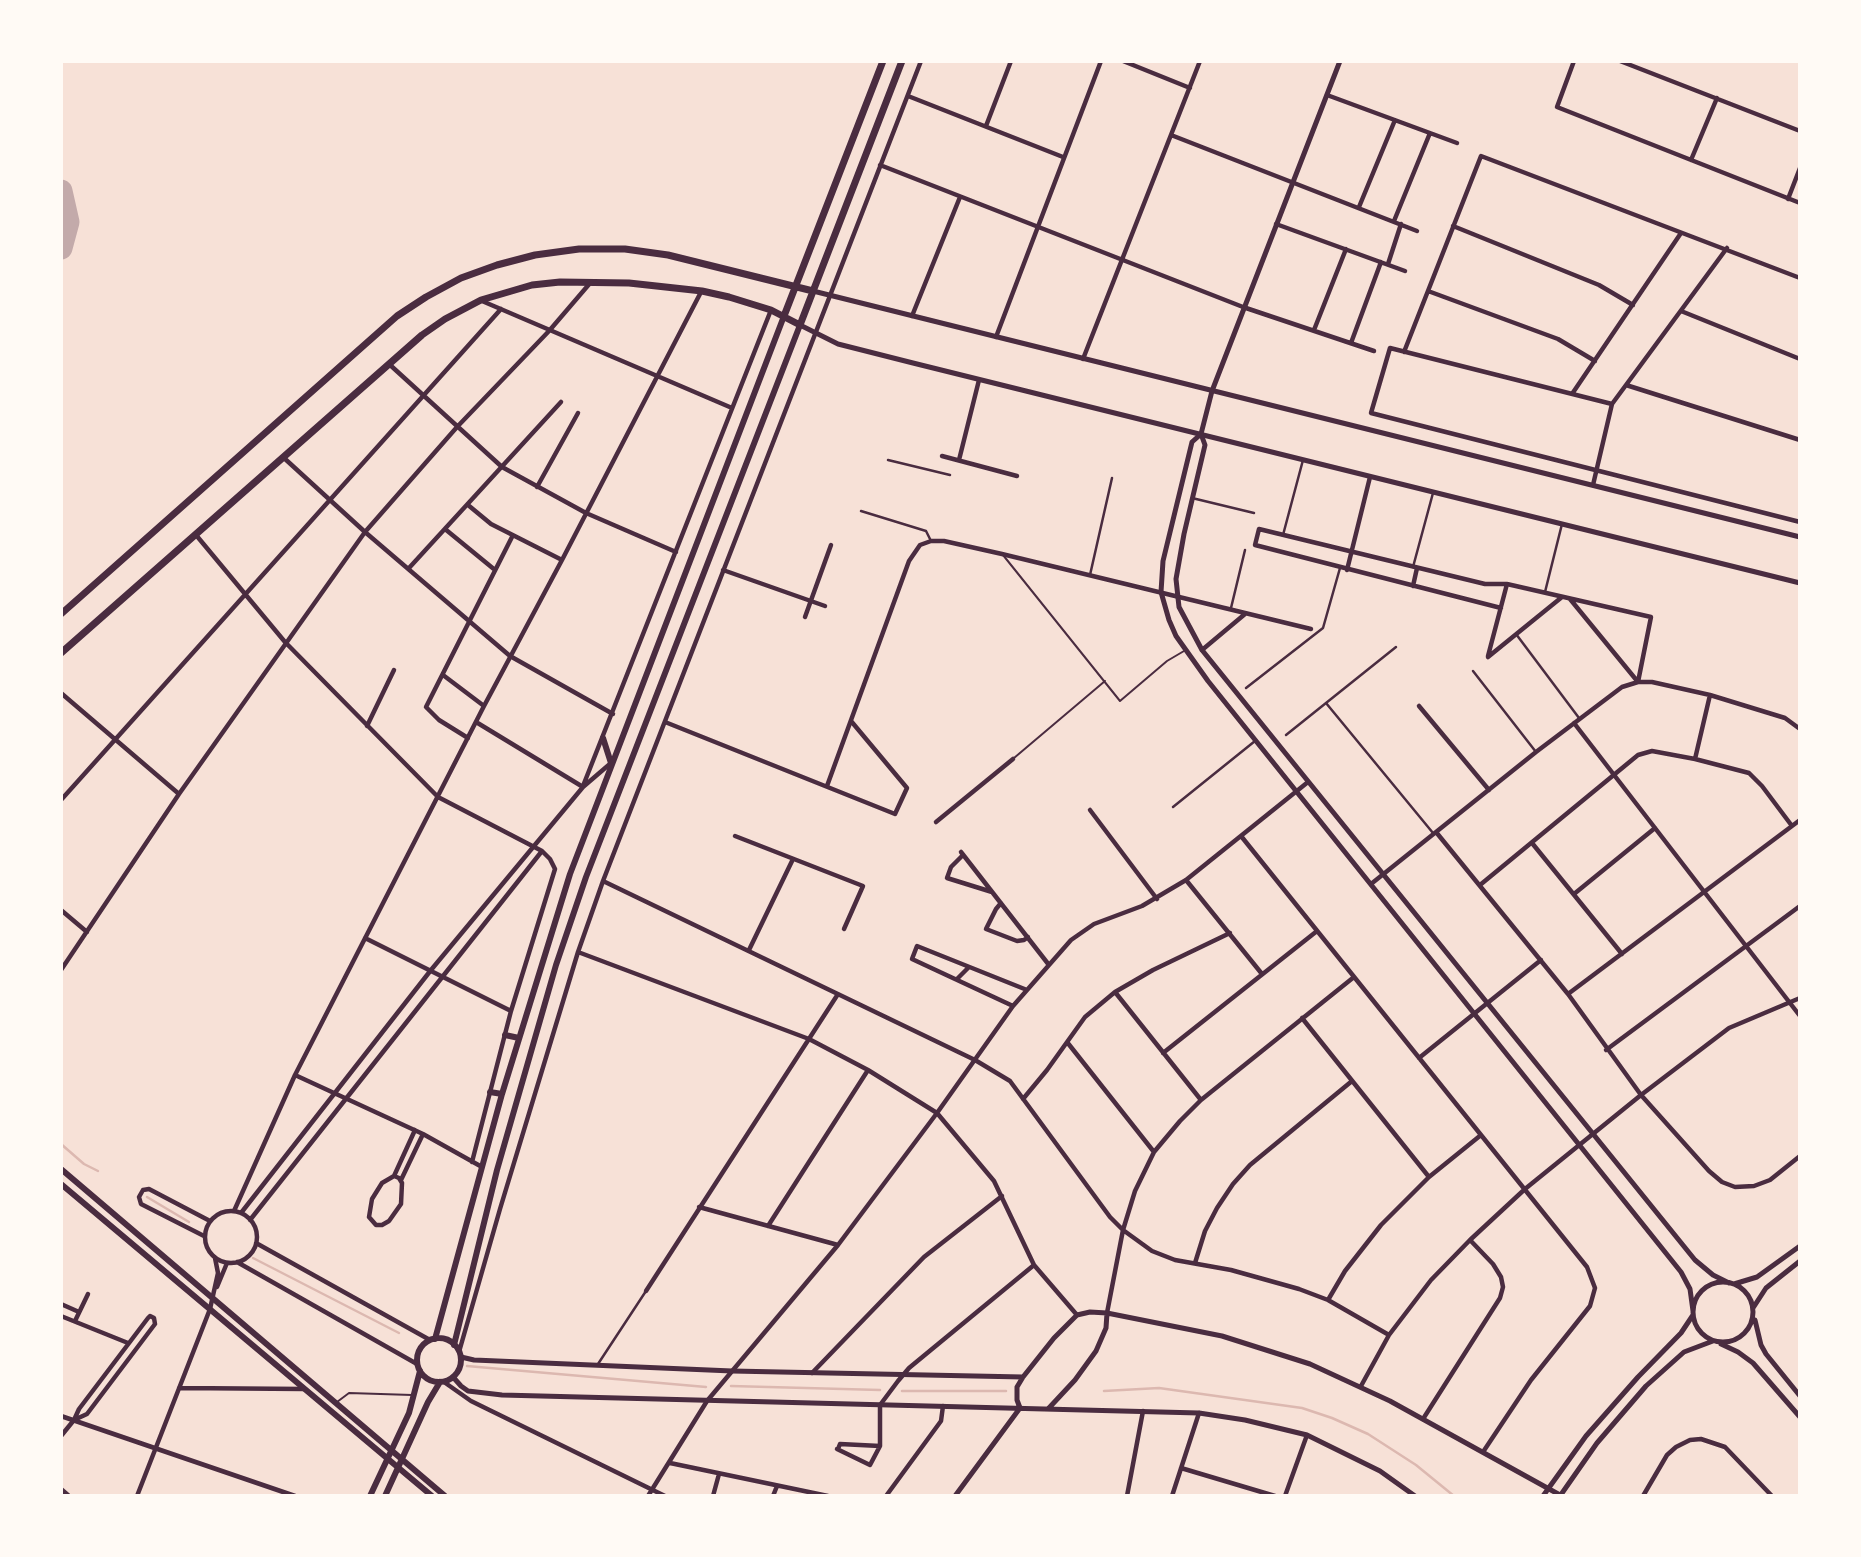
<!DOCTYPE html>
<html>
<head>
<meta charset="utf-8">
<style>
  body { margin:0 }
  #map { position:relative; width:1861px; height:1557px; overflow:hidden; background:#f7e1d7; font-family:Manrope,sans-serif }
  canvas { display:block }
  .frame { position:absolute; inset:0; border:63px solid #fffaf5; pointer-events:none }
</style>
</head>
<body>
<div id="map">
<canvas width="1861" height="1557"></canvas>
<div class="frame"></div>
</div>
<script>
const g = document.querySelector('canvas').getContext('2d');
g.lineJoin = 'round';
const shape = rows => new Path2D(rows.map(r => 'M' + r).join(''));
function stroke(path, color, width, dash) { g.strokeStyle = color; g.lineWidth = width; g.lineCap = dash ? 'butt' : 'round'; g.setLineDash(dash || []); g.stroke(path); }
const stream = shape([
  [61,1144,84,1164,98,1171],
  [147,1197,189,1222],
  [253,1258,399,1333],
  [467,1366,706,1387],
  [731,1386,880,1390],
  [902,1391,1006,1391],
  [1104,1391,1159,1388,1302,1408,1332,1418,1368,1434,1416,1465,1454,1496]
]);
const taxiway = shape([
  [61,191,68,222,61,248]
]);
const service = shape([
  [1003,555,1120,701,1167,661,1184,651],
  [1014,758,1105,681],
  [337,1402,349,1393,412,1395]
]);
const pedestrian = shape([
  [888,460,950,475],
  [1192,498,1254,513],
  [861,511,926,531,931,541],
  [1283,535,1303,460],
  [1413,567,1433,493],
  [1090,575,1112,478],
  [1545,592,1562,524],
  [1231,608,1245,550],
  [1516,634,1579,718],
  [1473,671,1536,752],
  [1246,688,1323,628,1340,568],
  [1326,703,1433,833],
  [1286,735,1396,647],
  [1173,807,1255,741],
  [598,1364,646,1291]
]);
const minor = shape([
  [1123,61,1190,88],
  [1574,61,1557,107,1800,203],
  [1620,61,1800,131],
  [1327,95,1457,143],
  [908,96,1063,157],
  [986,126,1011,61],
  [1171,135,1417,231],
  [1691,160,1717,98],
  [880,165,1243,307,1374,351],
  [1788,199,1800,168],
  [1359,207,1395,120],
  [1394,221,1430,133],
  [1276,224,1405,271],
  [1453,226,1599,285,1633,305],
  [1727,248,1612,404,1390,348,1371,413,1800,522],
  [1388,264,1401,224],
  [1428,291,1558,339,1595,361],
  [482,301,732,408],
  [1681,311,1800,359],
  [912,316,960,197],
  [1314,330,1346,249],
  [996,337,1101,61],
  [1351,343,1381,262],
  [1404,352,1481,156,1800,278],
  [1083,359,1200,61],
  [389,364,502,467,586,513,676,552],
  [1626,385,1800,440],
  [1572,394,1681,233],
  [942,456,1017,476],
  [284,458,365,532,510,656,613,714],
  [959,460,979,380],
  [1593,485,1612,404],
  [537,487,578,413],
  [468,505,491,524,562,560],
  [445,529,495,570],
  [196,535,285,642,438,797,542,851,550,859,555,869,511,1011,472,1162],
  [409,568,561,402],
  [723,570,825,606],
  [1347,570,1370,477],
  [1413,586,1417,568],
  [1570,599,1638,682],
  [1501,608,1255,545,1259,529,1485,584,1507,584,1651,617,1638,682],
  [805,617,831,545],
  [1202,650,1245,614],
  [1488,656,1507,584],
  [1488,657,1562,597],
  [443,675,484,706],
  [61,693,179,794],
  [1419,706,1489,790],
  [476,722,583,787],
  [665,722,895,814,907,788,851,721],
  [1574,723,1800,1016],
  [367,726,394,670],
  [468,738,439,720,426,707,513,535],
  [1695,759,1710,695],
  [583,786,771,310],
  [827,786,909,561,920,545,931,541,944,541,1002,554,1311,629],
  [61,800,501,309],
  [1090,810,1157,899],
  [936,822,1013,759],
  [1436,832,1568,994,1641,1095,1709,1171,1722,1182,1735,1187,1754,1186,1770,1180,1800,1156],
  [735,836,863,886,844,929],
  [1241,836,1587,1267,1595,1288,1590,1306,1531,1380,1483,1452],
  [1532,843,1622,954],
  [961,852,1049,965],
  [963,855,951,867,947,878,992,892],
  [1186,880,1262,974],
  [603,881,975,1060,1010,1081,1110,1217,1123,1230,1152,1251,1175,1260,1231,1270,1299,1289,1328,1300,1389,1335],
  [1371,884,1536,752,1622,687,1638,682,1652,682,1710,695,1785,718,1800,729],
  [1480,885,1638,755,1652,751,1695,759,1749,773,1762,786,1792,826],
  [1574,894,1655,828],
  [1001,903,996,909,986,929,1017,941,1024,940,1028,937],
  [61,910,87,932],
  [365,938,511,1011],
  [749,950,793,859],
  [578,952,809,1039,868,1070,937,1113,994,1181,1034,1265,1077,1315],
  [61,970,179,794,365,532,457,427,549,331,591,282],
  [957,979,969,967],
  [1115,992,1201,1100],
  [1568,994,1800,820],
  [1013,1006,912,959,917,946,1027,990],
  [1302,1018,1429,1177],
  [1067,1042,1154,1152],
  [1606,1050,1800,906],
  [1163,1053,1317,931],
  [1419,1058,1541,960],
  [295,1075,423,1134,482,1167],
  [1023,1099,1047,1070,1085,1017,1115,992,1153,970,1230,933],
  [394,1176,399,1178,402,1183,401,1204,389,1221,382,1225,376,1225,369,1217,372,1199,382,1183,394,1176],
  [394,1176,415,1130],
  [401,1180,423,1134],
  [699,1207,838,1245],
  '205 1237a26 26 0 1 1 52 0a26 26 0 1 1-52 0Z',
  [234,1211,295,1075,484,706,562,560,701,292],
  [241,1213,431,970,583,787,611,763],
  [250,1220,542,851],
  [768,1226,868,1070],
  [204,1236,141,1204,139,1197,143,1190,149,1189,210,1221],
  [256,1243,430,1340],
  [237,1262,417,1364],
  [1195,1263,1205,1231,1217,1208,1233,1184,1250,1165,1352,1081],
  [217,1287,227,1263],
  [646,1291,838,994],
  [1328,1300,1345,1271,1381,1225,1429,1177,1481,1135],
  [61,1304,79,1312],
  [1107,1313,1123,1230,1135,1191,1154,1152,1180,1121,1201,1100,1354,977],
  [61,1316,128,1343],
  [75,1321,88,1294],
  [459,1352,500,1209,578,952,603,881,921,61],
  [812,1373,924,1257,1002,1196],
  [444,1382,471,1401,665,1496],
  [1361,1386,1389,1335,1431,1280,1470,1240,1525,1189,1641,1095,1729,1028,1800,998],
  [179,1388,304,1389],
  [1423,1419,1500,1298,1503,1287,1501,1277,1493,1264,1470,1240],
  [61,1436,74,1420,79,1409,148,1318,150,1316,154,1318,155,1324,87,1414,74,1420],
  [837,1449,870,1465,880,1446,880,1405,898,1381,909,1368,1034,1265],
  [838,1449,840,1444,880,1446],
  [670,1463,828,1496],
  [1181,1468,1275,1496],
  [61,1489,69,1496],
  [137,1496,210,1309,218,1273,215,1258],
  [648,1496,707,1401,838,1245,937,1113,1013,1006,1071,940,1094,924,1142,906,1186,880,1308,782],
  [713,1496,719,1474],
  [773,1496,777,1486],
  [886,1496,941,1421,943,1406],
  [1127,1496,1143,1411],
  [1172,1496,1199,1413],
  [1285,1496,1307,1435],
  [1643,1496,1667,1455,1676,1447,1690,1440,1701,1439,1725,1447,1772,1496]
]);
const tertiary = shape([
  [813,291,1800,537],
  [800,325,838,344,913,363,1800,583],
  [1212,391,1340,61],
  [461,1357,474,1360,732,1371,1023,1377],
  [453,1377,461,1386,468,1391,502,1395,1199,1413,1245,1420,1307,1435,1380,1471,1415,1496],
  [1020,1408,1017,1400,1017,1387,1023,1377,1054,1338,1077,1315,1090,1312,1107,1313,1222,1336,1310,1364,1390,1401,1560,1495],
  [1048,1409,1075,1380,1096,1351,1106,1328,1107,1313],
  [955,1496,1020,1408]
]);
const secondary = shape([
  [1212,391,1201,434,1192,442,1163,561,1161,592,1169,620,1176,636,1208,681,1681,1272,1690,1289,1693,1311],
  [1201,434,1205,445,1184,534,1176,579,1179,607,1202,650,1695,1260,1713,1275,1729,1283],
  '1693 1312a30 30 0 1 1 60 0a30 30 0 1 1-60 0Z',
  [1734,1284,1757,1277,1800,1246],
  [1753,1308,1766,1288,1800,1261],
  [1755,1320,1761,1345,1766,1354,1800,1396],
  [1721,1344,1738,1352,1753,1363,1800,1417],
  [61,1416,295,1496],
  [1543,1496,1586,1436,1638,1377,1681,1333,1693,1315],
  [1560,1496,1597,1443,1646,1386,1684,1352,1713,1341]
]);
const primary = shape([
  [603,738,611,763],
  [505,1035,519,1038],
  [490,1092,502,1094],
  [61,1169,445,1496],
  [61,1184,432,1496],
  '417 1360a22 22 0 1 1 44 0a22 22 0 1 1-44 0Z',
  [435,1339,502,1094,570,874,784,316],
  [454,1345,497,1170,556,965,586,877,800,325],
  [370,1496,409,1413,420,1371],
  [385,1496,428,1402,440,1382]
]);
const trunk = shape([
  [784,316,883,61],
  [61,614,397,316,426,297,461,278,497,265,535,255,579,249,625,249,668,255,813,291],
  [61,653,422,335,445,319,481,300,532,285,560,282,629,283,702,291,729,297,771,310,800,325,902,61]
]);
stroke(stream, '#dcb8b0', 2.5);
stroke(taxiway, '#c3aaaa', 23);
stroke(service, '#4a2c40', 2);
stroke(pedestrian, '#4a2c40', 2.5);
stroke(minor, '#4a2c40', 4.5);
stroke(tertiary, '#4a2c40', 5);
stroke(secondary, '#4a2c40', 5);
stroke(primary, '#4a2c40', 6);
stroke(trunk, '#4a2c40', 7);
</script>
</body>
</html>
